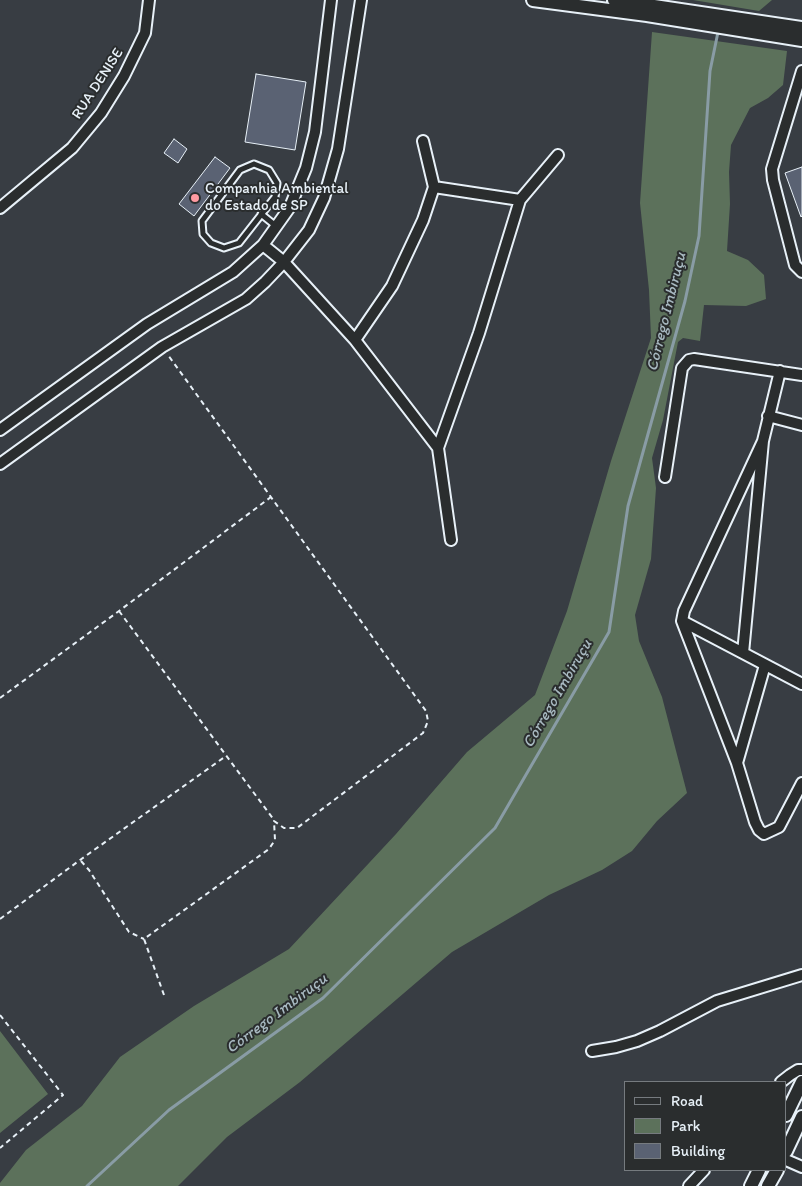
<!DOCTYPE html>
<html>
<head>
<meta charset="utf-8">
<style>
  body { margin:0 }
  #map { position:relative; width:802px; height:1186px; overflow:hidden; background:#383d43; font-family:Itim,sans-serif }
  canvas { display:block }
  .legend { position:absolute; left:624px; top:1081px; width:162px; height:90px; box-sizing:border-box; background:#2a2d2e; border:1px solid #767b7f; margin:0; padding:6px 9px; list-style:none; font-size:15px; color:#e8f1f8 }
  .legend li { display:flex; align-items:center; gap:10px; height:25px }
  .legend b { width:25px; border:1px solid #767b7f }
</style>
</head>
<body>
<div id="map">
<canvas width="802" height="1186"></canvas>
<ul class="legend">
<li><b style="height:6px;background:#2a2d2e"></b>Road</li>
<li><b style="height:14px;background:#5c715b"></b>Park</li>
<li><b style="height:14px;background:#5a6273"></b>Building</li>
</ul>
</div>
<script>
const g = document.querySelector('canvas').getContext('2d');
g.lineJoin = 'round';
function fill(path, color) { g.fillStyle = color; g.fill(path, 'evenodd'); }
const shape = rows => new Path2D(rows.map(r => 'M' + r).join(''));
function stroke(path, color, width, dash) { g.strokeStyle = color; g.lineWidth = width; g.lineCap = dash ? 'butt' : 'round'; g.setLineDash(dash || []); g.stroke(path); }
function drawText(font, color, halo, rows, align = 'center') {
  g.font = font + ' Itim,sans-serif'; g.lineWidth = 4; g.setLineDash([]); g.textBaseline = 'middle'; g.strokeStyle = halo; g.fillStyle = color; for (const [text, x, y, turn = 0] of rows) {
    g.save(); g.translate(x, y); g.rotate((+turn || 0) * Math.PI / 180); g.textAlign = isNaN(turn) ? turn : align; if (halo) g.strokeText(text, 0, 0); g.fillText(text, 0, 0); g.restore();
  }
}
const green = shape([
  [693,0,772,0,759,11],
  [652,32,787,51,783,85,768,98,750,108,731,145,729,172,730,204,727,251,748,260,764,275,766,299,746,306,704,305,700,341,683,338,678,342,663,420,652,458,656,488,651,559,635,615,639,641,662,697,687,793,657,821,632,851,602,870,549,895,452,952,300,1082,227,1137,178,1186,0,1186,0,1183,26,1150,82,1106,120,1057,194,1006,289,949,396,834,467,752,535,695,567,611,611,461,651,338,649,290,640,203],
  [0,1031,48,1094,0,1133]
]);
const stream = shape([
  [87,1186,169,1110,323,998,495,828,609,632,628,506,685,301,699,236,710,71,718,32]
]);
const building = shape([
  [256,74,306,82,295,150,245,142,256,74],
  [174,139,187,149,178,163,164,153,174,139],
  [215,157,230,168,194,216,179,204,215,157],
  [802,167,802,216,801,217,785,173,802,167]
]);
const path = shape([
  [119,611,274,820],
  [0,698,119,611,271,497],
  [81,861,89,870,129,932,144,939],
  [0,919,80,860,226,756],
  [164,995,144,939,269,849,275,840,274,821,284,828,297,828,423,733,428,721,426,711,168,355],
  [0,1015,63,1095,0,1148]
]);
const service = shape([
  [254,164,269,170,277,183,275,197,239,243,224,248,211,243,203,234,202,221,240,170,254,164],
  [261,214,276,226]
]);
const minor = shape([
  [802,71,772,169,773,180,795,265,802,272],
  [434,187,520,200],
  [0,208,72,148,101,113,124,76,145,33,149,0],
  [263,245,284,262,355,340,438,448],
  [355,340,392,286,423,220,434,187,423,141],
  [768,416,802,425],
  [0,430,147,324,233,272,263,245,290,207,306,168,315,132,331,0],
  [763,441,684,611,682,621,737,763,755,822,759,830,764,834,779,827,802,783],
  [0,464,162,347,246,299,265,282,284,262,309,230,324,198,338,149,361,0],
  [665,477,682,368,689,360,694,359,802,375],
  [451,540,438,448,479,333,520,200,558,155],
  [682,621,802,684],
  [743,653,763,441,780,371],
  [737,763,765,665],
  [592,1051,616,1047,637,1041,660,1031,717,1001,802,975],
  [781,1082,790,1075,798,1070,802,1070],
  [786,1160,802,1167],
  [689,1186,704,1170]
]);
const tertiary = shape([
  [533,0,647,15,802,40],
  [614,0,802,28],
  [786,1115,802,1082],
  [786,1151,802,1117],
  [751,1186,759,1170],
  [768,1186,777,1170]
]);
const markers = [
  [195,198,5,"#ff9aa2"]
];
const streetNames = [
  ["RUA DENISE",98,84,-57]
];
const poiNames = [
  ["Companhia Ambiental",205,189],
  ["do Estado de SP",205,206]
];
const waterNames = [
  ["Córrego Imbiruçu",667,312,-76],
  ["Córrego Imbiruçu",558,694,-60],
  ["Córrego Imbiruçu",277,1014,-37]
];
fill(green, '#5c715b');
stroke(stream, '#899ca5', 3);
fill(building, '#5a6273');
stroke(building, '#e8f1f8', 1);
stroke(service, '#e8f1f8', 9);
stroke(minor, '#e8f1f8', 14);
stroke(tertiary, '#e8f1f8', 16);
stroke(path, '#e8f1f8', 2, [5, 4]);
stroke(service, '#2a2d2e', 5);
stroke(minor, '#2a2d2e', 10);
stroke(tertiary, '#2a2d2e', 12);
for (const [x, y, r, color] of markers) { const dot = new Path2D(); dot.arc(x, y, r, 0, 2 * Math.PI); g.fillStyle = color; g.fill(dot); stroke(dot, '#2a2d2e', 2); }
drawText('15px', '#e8f1f8', '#2a2d2e', streetNames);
drawText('15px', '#e8f1f8', '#2a2d2e', poiNames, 'left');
drawText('italic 16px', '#a8b9c1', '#2a2d2e', waterNames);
</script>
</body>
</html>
